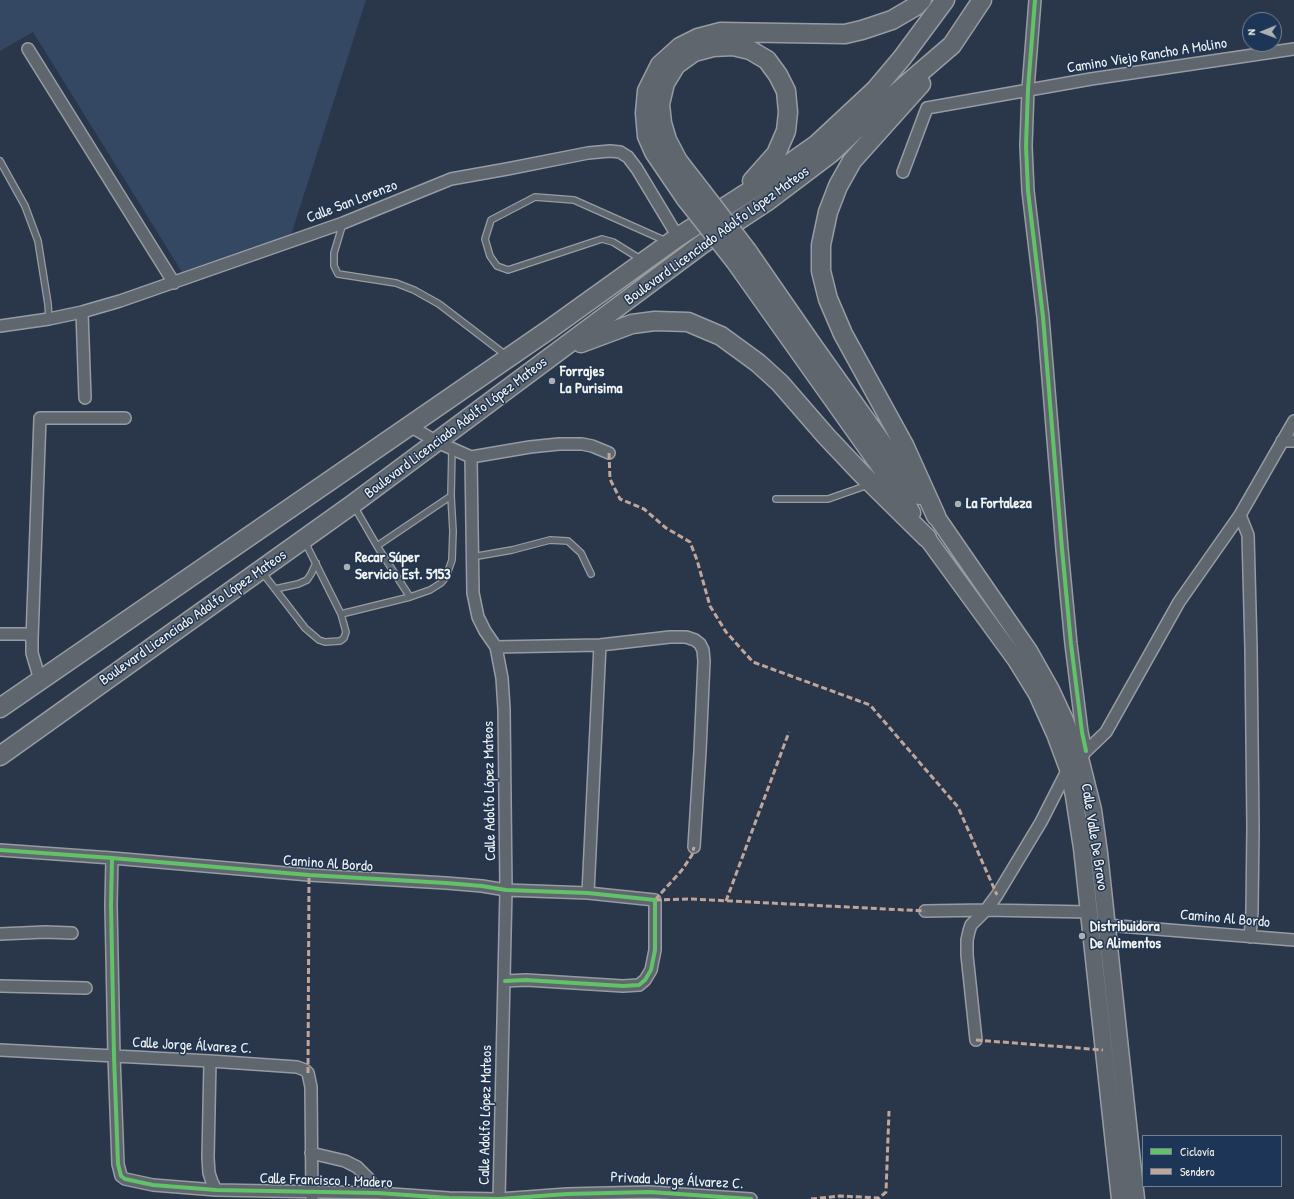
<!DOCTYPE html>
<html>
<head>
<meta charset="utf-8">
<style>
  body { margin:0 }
  #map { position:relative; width:1294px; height:1199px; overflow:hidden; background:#2a374a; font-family:"Patrick Hand",sans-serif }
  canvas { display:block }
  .legend { position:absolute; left:1142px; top:1135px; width:140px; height:52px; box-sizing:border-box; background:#1d3557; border:1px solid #738091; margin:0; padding:5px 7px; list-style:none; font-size:12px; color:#f4f1e8 }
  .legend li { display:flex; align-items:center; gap:8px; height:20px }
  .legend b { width:20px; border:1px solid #738091 }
  .north { position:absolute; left:1242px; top:12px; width:40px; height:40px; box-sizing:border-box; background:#1d3557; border:1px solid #738091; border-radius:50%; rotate:269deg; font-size:11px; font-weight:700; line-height:16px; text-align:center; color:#f4f1e8 }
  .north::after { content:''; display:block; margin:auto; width:14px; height:18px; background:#adb0b1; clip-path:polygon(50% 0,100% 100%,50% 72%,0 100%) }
</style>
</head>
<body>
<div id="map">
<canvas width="1294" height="1199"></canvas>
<ul class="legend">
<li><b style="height:5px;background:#61c268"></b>Ciclovía</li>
<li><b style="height:5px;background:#c0a59a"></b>Sendero</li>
</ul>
<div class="north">N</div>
</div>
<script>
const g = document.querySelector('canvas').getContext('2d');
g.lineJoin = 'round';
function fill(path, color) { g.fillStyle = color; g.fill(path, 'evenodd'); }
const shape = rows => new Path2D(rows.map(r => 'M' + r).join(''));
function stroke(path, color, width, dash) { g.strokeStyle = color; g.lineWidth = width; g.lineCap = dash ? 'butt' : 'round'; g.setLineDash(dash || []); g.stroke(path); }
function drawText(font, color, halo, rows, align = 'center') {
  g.font = font + ' "Patrick Hand",sans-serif'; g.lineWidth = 3; g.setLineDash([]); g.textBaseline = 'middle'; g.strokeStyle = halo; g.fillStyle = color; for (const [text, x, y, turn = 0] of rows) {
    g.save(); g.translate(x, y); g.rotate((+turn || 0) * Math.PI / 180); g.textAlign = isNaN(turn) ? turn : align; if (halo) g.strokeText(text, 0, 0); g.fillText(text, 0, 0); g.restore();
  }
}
const green = shape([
  [0,0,366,0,291,235,182,272,33,32,0,51]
]);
const service = shape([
  [0,161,25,206,38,241,48,304,49,319],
  [343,223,334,253,334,266,338,274,396,283,414,290,439,304,507,356],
  [642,260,613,242,602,239,508,270,497,266,490,256,485,239,491,220,535,197,574,200,666,241],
  [776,499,828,499,868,485],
  [354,506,377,546,410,597],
  [377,546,451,496],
  [472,557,512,550,550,540,568,541,581,553,591,574],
  [262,572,305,628,319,640,325,642,340,641,344,638,346,632,341,614,305,542],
  [275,589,298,584,307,580,311,574,316,563],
  [341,614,410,597,430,590,441,583,446,577,452,560,453,531,451,496,452,449]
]);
const minor = shape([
  [1035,0,1028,89,1026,146,1028,191,1043,317,1062,549,1071,644,1082,732,1086,751],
  [28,49,174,283],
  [903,172,927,108,1091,79,1294,49],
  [82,312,85,398],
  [0,326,49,319,82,312,120,301,343,223,451,179,507,169,588,153,610,151,620,152,628,157,637,169,678,237],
  [410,426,437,442,471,457,473,593,478,617,485,631,496,647,502,678,504,709,506,890,499,1199],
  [1282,441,1294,441],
  [471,457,530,447,559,444,582,444,592,446,609,453],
  [1240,515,1248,535,1251,648,1253,827,1252,911,1250,937],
  [0,634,25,634,29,635,32,639,32,653,40,680],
  [32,639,40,418,125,418],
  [496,647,600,645,670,637,686,637,695,640,700,644,703,650,704,661,700,751,694,847],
  [1082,755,1106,732,1179,602,1240,515,1294,421],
  [0,850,112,858,309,875,446,883,482,886,506,890,588,893,655,900,655,950,651,970,645,980,639,985,623,986,526,980,505,981],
  [112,858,111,905,114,1056,118,1164,121,1176,125,1179,153,1185,216,1190,378,1193,449,1198,499,1199,567,1194,650,1192,751,1199],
  [588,893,600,645],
  [925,911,986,910,1089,912],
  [1106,925,1294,940],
  [0,934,45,932,72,933],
  [0,986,86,988],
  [976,1040,967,955,967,940,969,931,971,925,986,910,997,895,1041,822,1068,769],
  [0,1050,210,1061,297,1067,305,1070,308,1073,311,1087,312,1199],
  [210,1061,208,1158,209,1173,212,1182,216,1190],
  [311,1153,345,1161,357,1167,369,1179,378,1193]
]);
const secondary = shape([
  [936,516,1029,651,1051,690,1064,718,1080,758,1093,810,1099,853,1136,1199],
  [927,538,1016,660,1037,694,1055,734,1068,769,1074,796,1082,848,1120,1199]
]);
const primary = shape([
  [921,84,852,161,838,186,828,212,821,245,821,271,828,299,843,334,904,445,936,516],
  [702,192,678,161,667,140,662,123,660,104,665,83,676,65,694,52,713,47,733,46,750,50,767,60,778,75,786,91,788,112,786,131,776,154,752,181],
  [686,199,654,152,647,136,645,113,647,91,660,65,680,47,698,38,721,32,845,34,862,30,892,20,916,6,922,0],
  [748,252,813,346,919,495],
  [735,261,899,492,911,513],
  [581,343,632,324,655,321,688,322,721,336,758,363,780,383,826,436,860,472,927,538],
  [0,708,550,329,678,237,759,185,817,144,875,90,902,58,945,0],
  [0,756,353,504,701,245,766,202,831,153,880,107,952,45,982,0]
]);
const primaryBridge = shape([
  [702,192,748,252],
  [686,199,735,261]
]);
const quiet = shape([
  [609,453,610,479,620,499,644,509,666,528,690,542,697,560,710,606,726,632,753,662,870,705,958,807,997,895],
  [655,900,692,899,925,911],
  [655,900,682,870,692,855,694,847],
  [726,901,789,732],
  [976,1040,1103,1050],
  [308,1073,309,875],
  [811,1199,840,1196,879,1198,886,1192,889,1111]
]);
const cycleway = shape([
  [1035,0,1028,89,1026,146,1028,191,1043,317,1062,549,1071,644,1082,732,1086,751],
  [0,850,112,858,309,875,446,883,482,886,506,890,588,893,655,900,655,950,651,970,645,980,639,985,623,986,526,980,505,981],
  [112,858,111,905,114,1056,118,1164,121,1176,125,1179,153,1185,216,1190,378,1193,449,1198,499,1199,567,1194,650,1192,751,1199]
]);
const markers = [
  [552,381,4,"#adb0b1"],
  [958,504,4,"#adb0b1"],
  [347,567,4,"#adb0b1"],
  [1082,936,4,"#adb0b1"]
];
const streetNames = [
  ["Camino Viejo Rancho A Molino",1147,56,-9],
  ["Calle San Lorenzo",352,202,-21],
  ["Boulevard Licenciado Adolfo López Mateos",717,236,-36],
  ["Boulevard Licenciado Adolfo López Mateos",456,428,-37],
  ["Boulevard Licenciado Adolfo López Mateos",193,618,-35],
  ["Calle Adolfo López Mateos",490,791,-91],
  ["Calle Valle De Bravo",1094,837,81],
  ["Camino Al Bordo",328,864,4],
  ["Camino Al Bordo",1225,919,5],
  ["Calle Jorge Álvarez C.",192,1046,3],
  ["Calle Adolfo López Mateos",486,1115,-89],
  ["Calle Francisco I. Madero",326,1181,2],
  ["Privada Jorge Álvarez C.",677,1181,3]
];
const poiNames = [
  ["Forrajes",560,372],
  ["La Purisima",560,389],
  ["La Fortaleza",966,504],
  ["Recar Súper",355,558],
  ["Servicio Est. 5153",355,575],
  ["Distribuidora",1090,927],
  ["De Alimentos",1090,944]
];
fill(green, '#344763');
stroke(service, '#979ca3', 8);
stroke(minor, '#979ca3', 14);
stroke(secondary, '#979ca3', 19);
stroke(primary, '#979ca3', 21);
stroke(service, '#60666e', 5.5);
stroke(minor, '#60666e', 11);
stroke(secondary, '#60666e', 16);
stroke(primary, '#60666e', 18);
stroke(primaryBridge, '#979ca3', 21, []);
stroke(primaryBridge, '#60666e', 18);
stroke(quiet, '#c0a59a', 3, [6, 3]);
stroke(cycleway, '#61c268', 4);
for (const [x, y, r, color] of markers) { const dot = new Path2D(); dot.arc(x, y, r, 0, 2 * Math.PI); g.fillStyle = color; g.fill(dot); stroke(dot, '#1d3557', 1.5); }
drawText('15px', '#f4f1e8', '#1d3557', streetNames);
drawText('bold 15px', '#f4f1e8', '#1d3557', poiNames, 'left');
</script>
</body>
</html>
